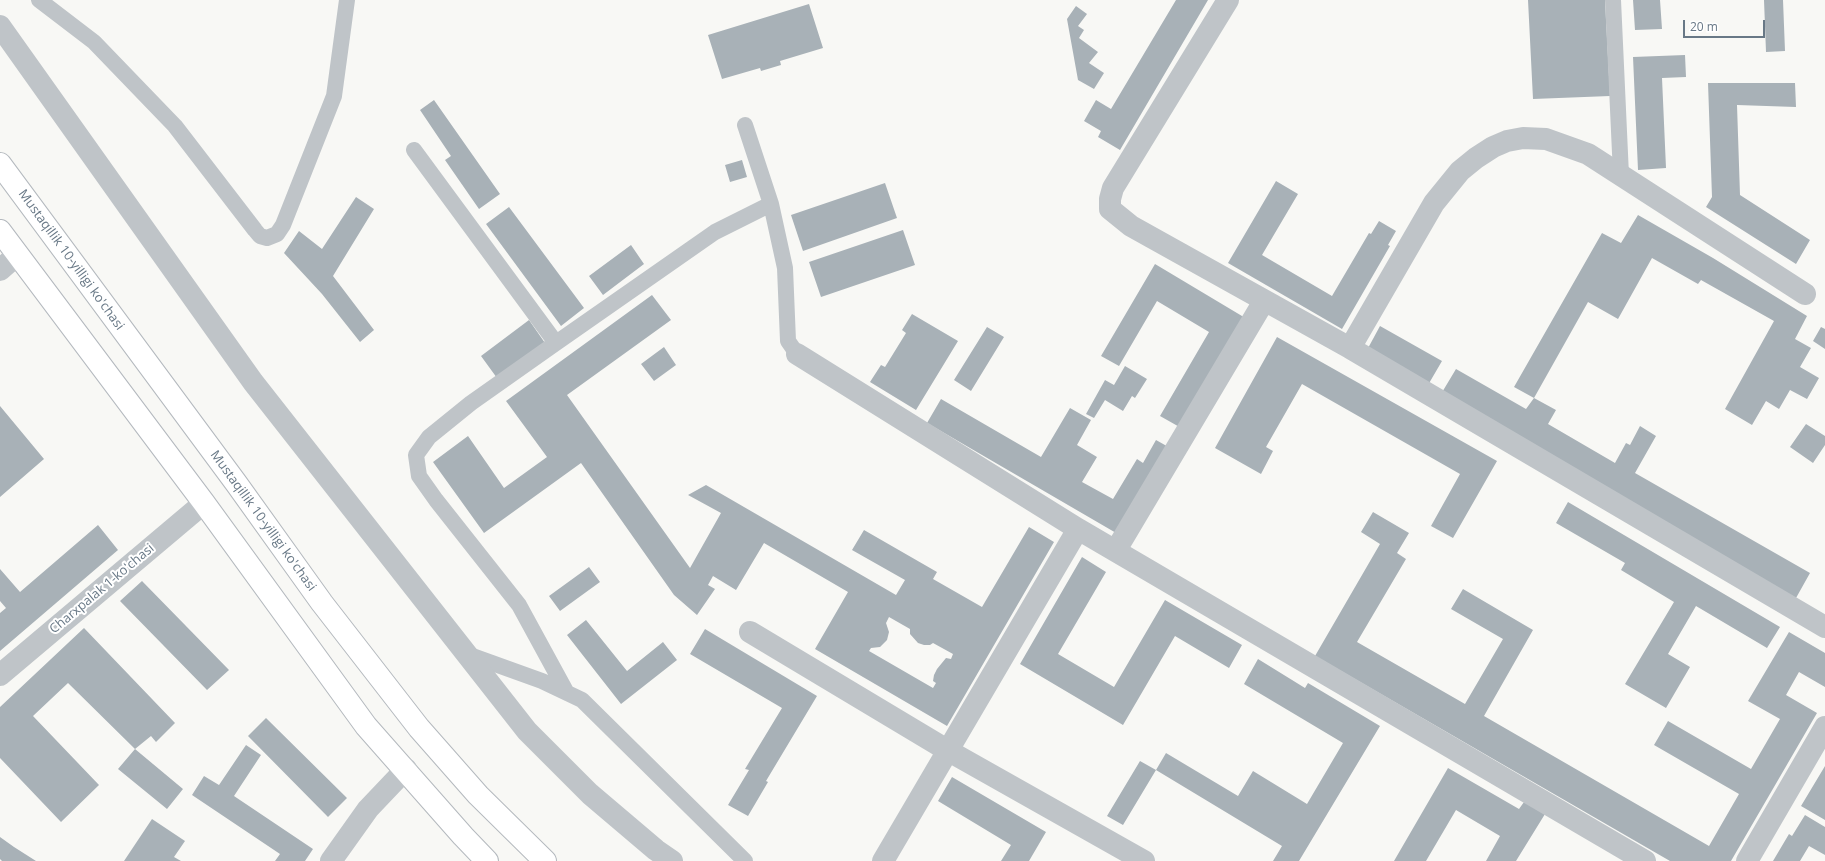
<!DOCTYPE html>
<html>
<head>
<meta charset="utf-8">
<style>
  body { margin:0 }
  #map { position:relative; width:1825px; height:861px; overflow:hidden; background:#f8f8f5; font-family:"Open Sans",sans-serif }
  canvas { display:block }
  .scale { position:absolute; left:1683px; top:20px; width:82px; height:18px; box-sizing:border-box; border:2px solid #687886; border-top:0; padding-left:5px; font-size:12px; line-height:14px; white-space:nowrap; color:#687886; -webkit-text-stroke:3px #fff; paint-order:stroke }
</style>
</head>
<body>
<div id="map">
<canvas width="1825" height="861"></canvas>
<div class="scale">20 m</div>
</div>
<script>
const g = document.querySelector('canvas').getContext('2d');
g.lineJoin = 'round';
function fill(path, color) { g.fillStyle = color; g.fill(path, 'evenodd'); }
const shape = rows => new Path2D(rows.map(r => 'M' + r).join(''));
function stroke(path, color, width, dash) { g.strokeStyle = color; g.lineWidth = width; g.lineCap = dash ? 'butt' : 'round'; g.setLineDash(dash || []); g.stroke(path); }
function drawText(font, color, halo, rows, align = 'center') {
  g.font = font + ' "Open Sans",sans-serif'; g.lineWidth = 4; g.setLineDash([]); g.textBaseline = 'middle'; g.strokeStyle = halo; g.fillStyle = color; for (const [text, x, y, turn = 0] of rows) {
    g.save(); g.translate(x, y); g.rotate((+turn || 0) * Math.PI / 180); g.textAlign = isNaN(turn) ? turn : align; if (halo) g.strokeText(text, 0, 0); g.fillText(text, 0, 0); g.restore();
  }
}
const building = shape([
  [1176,0,1208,0,1120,150,1098,137,1101,131,1084,121,1096,100,1111,109],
  [1528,0,1605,0,1610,96,1533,99],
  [1633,0,1660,0,1662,29,1635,30],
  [1764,0,1783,0,1785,51,1766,52],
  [809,4,823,48,780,61,781,65,761,71,760,68,722,79,708,35],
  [1076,6,1087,14,1078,26,1084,30,1079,38,1098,52,1089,63,1104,73,1094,89,1078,80,1067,19],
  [1685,55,1686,77,1662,78,1666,168,1638,170,1633,57],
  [1708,83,1795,83,1796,107,1737,105,1740,195,1810,240,1796,264,1706,207,1712,197],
  [434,100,500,194,479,209,445,160,451,156,420,110],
  [742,160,747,177,730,182,725,165],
  [1276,181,1298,194,1262,255,1332,296,1369,233,1371,234,1379,221,1396,231,1388,245,1390,246,1342,329,1228,263],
  [885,183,897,218,803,251,791,215],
  [356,197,374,209,333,276,374,330,360,342,322,294,284,253,299,231,322,249],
  [509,207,584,308,561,326,486,224],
  [1638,215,1713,258,1807,316,1795,339,1811,348,1800,367,1819,378,1807,399,1790,390,1779,409,1766,401,1752,425,1725,409,1774,321,1701,280,1698,284,1652,258,1618,319,1588,302,1534,398,1556,410,1548,424,1615,463,1626,443,1630,445,1640,426,1656,436,1635,473,1810,573,1796,598,1441,394,1456,369,1526,409,1534,398,1514,387,1602,233,1621,243],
  [903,230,915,265,821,297,809,262],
  [631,245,644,264,603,295,589,276],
  [1155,264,1247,319,1183,429,1160,416,1209,332,1157,301,1119,366,1101,356],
  [652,295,671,320,567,395,690,568,721,513,688,495,706,485,896,595,905,580,852,550,864,530,937,572,933,579,982,607,1029,527,1054,542,947,726,815,649,848,592,764,543,736,590,713,576,708,585,715,589,697,615,674,595,581,463,484,533,433,462,468,436,504,488,547,457,506,401],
  [889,617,910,629,910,634,918,643,924,645,930,645,933,643,953,654,951,659,946,658,937,669,934,675,933,681,936,683,933,688,869,651,871,648,880,647,887,640,889,632,886,623],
  [912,314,958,341,916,410,870,382,881,365,885,367,906,333,902,330],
  [529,320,545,343,497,378,481,356],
  [1380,326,1442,361,1428,385,1367,350],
  [987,327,1004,337,971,391,954,380],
  [1821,327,1825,329,1825,349,1813,341],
  [1277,337,1497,461,1453,538,1431,526,1460,474,1302,384,1266,447,1273,451,1261,474,1215,448],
  [664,347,676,365,654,381,641,364],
  [1125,366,1147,379,1135,398,1132,396,1123,411,1105,400,1094,418,1086,414,1105,380,1114,385],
  [941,399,1041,457,1070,408,1091,420,1077,445,1097,457,1082,482,1113,499,1137,459,1143,463,1156,440,1172,449,1123,537,927,423],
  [0,406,44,459,0,497],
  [1806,424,1825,436,1825,445,1813,463,1790,447],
  [1568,502,1780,627,1767,648,1696,606,1668,654,1690,667,1666,708,1625,684,1674,602,1621,570,1625,563,1556,523],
  [1373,512,1409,533,1397,553,1406,559,1357,642,1465,704,1503,639,1451,609,1463,589,1533,630,1484,716,1709,846,1739,794,1654,745,1668,721,1751,769,1780,719,1748,701,1789,632,1825,653,1825,687,1799,672,1786,695,1817,713,1731,861,1670,861,1315,656,1380,544,1361,532],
  [98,525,118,550,0,651,0,613,6,608,0,601,0,569,20,592],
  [1082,557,1106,572,1058,654,1114,687,1165,600,1242,645,1229,668,1175,636,1123,725,1020,664],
  [589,567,600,582,560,611,549,596],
  [142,581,229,670,207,690,120,601],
  [586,620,627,671,663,642,677,660,621,704,567,635],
  [84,628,175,723,156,742,151,736,135,749,68,683,33,716,99,785,61,822,0,758,0,707],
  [705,629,817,696,766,781,768,782,748,816,728,805,749,770,745,769,782,708,690,654],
  [1258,659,1305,688,1308,683,1380,726,1299,861,1273,861,1282,846,1156,770,1166,753,1238,796,1253,771,1307,804,1343,743,1244,684],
  [266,718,347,798,328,817,248,736],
  [246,745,261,755,234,796,313,849,305,861,275,861,280,854,192,795,204,776,219,785],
  [135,749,183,789,167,809,118,769],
  [1140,761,1156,770,1123,825,1107,816],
  [1825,766,1825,820,1801,806],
  [1448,768,1519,809,1524,802,1545,814,1516,861,1486,861,1500,836,1456,810,1426,861,1394,861],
  [952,777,1046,832,1029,861,1001,861,1011,845,938,801],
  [1805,815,1825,827,1825,855,1809,846,1800,861,1773,861,1789,834,1792,836],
  [152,819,185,841,174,857,181,861,124,861],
  [0,837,14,847,36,861,2,861,0,859]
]);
const lane = shape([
  [39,0,94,42,175,126,255,230,260,236,267,238,277,234,283,225,334,96,347,0],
  [1613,0,1621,175],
  [414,150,556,343],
  [771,204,785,268,788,341,797,354],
  [467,654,542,681,582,700,745,861],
  [567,693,519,605,436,500,419,476,416,455,429,437,471,403,556,343,715,232,771,204,745,125]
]);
const street = shape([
  [1228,0,1113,188,1110,199,1110,209,1131,226,1350,348,1825,627],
  [0,26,253,382,527,731,590,794,656,850,672,861],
  [0,270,17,255],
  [1350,348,1434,203,1460,171,1476,158,1493,147,1507,141,1523,138,1546,139,1588,154,1805,294],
  [797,354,1078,529,1645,861],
  [1116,550,1264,301],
  [750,632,947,750,1144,861],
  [0,675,204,503],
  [331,861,368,809,406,769],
  [883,861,1078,529],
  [1747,861,1825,727]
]);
const secondary = shape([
  [0,164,236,483,322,603,419,728,478,795,545,861],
  [0,231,204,503,366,726,463,836,487,861]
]);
const streetNames = [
  ["Mustaqillik 10-yilligi ko'chasi",71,260,54],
  ["Mustaqillik 10-yilligi ko'chasi",263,521,54],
  ["Charxpalak 1-koʻchasi",102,589,-40]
];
fill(building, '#a8b1b7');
stroke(secondary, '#b4b9be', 24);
stroke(lane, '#bfc4c8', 16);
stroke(street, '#bfc4c8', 22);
stroke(secondary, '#fff', 22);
drawText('13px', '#687886', '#fff', streetNames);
</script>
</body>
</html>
